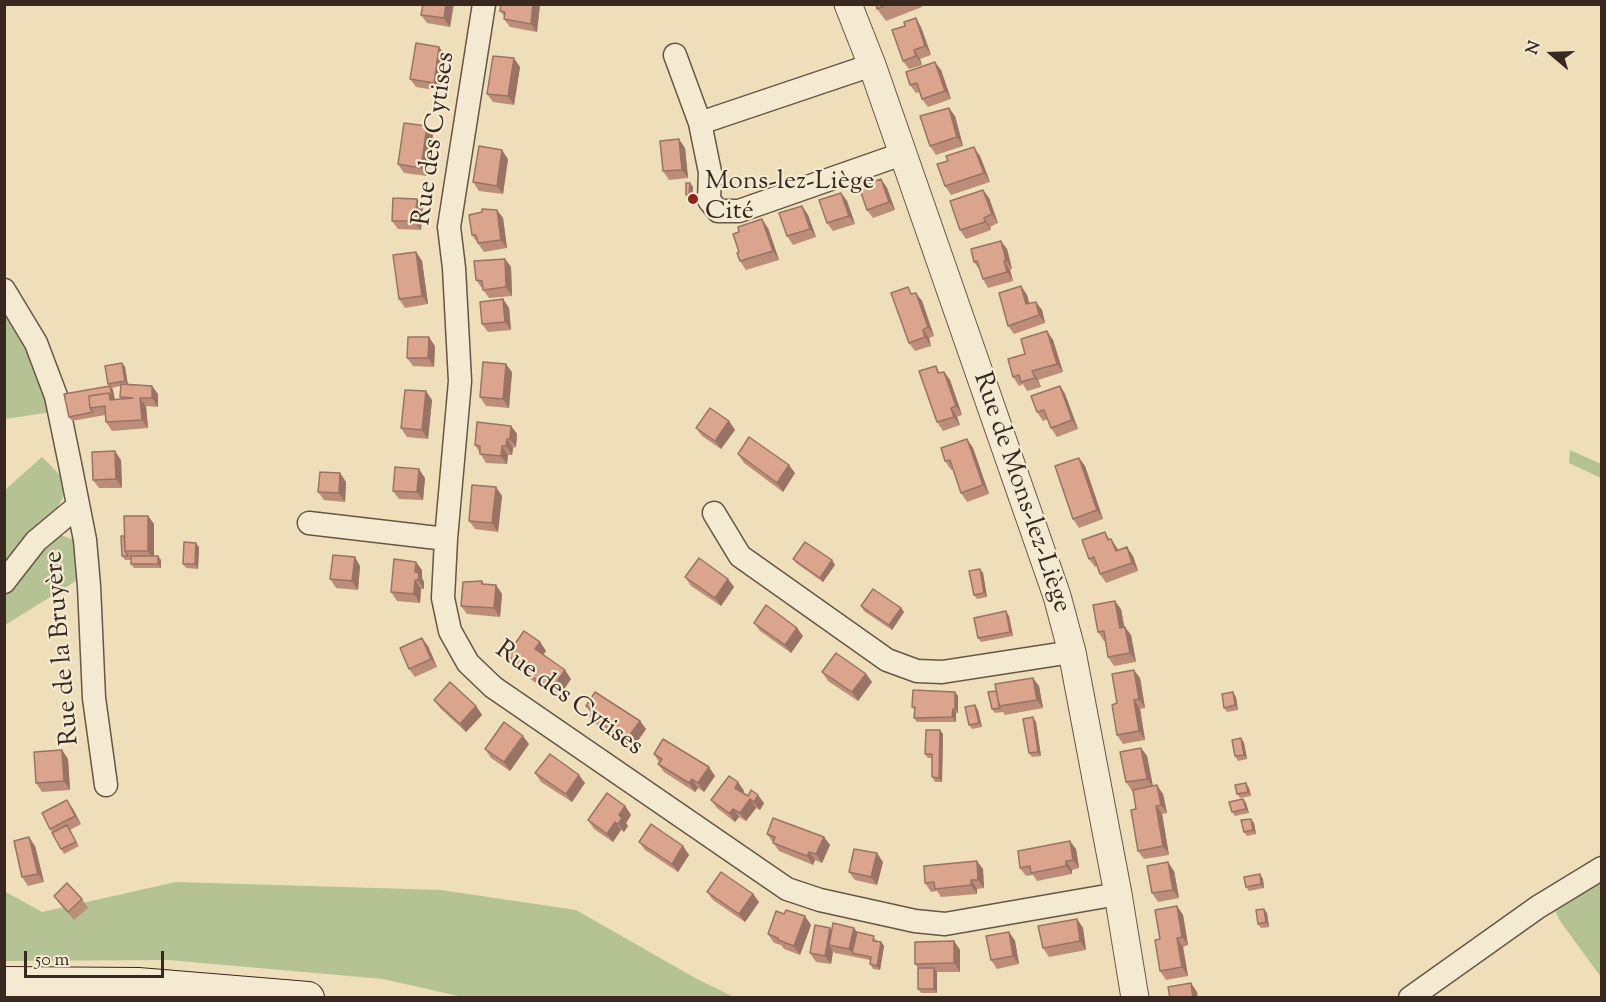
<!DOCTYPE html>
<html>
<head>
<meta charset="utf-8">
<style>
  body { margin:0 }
  #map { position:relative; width:1606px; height:1002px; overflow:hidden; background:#eedeba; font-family:"Sorts Mill Goudy",serif }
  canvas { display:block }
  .frame { position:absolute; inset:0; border:6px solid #38281f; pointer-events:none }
  .north { position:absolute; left:1522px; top:24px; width:60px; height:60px; -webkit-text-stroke:4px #f4ead2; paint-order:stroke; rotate:289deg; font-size:16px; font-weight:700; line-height:24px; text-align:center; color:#38281f }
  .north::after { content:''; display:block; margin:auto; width:21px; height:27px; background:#38281f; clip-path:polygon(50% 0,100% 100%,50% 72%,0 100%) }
  .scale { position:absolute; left:24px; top:951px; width:140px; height:27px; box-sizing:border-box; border:3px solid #38281f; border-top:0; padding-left:8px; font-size:18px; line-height:21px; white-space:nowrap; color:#38281f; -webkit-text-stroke:4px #f4ead2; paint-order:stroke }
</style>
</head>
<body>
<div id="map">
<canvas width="1606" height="1002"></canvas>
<div class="frame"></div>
<div class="north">N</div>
<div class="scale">50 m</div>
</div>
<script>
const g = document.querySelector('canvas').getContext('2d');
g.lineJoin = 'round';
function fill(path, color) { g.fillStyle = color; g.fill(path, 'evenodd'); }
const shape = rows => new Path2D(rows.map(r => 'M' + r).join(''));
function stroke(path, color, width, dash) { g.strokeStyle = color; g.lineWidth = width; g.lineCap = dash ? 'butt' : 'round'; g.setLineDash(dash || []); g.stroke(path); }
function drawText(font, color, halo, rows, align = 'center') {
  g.font = font + ' "Sorts Mill Goudy",serif'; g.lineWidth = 4.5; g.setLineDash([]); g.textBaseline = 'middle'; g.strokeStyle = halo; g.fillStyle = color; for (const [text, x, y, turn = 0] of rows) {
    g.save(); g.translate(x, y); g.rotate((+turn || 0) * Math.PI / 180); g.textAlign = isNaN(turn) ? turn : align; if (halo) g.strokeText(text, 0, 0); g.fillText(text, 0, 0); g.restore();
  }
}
const green = shape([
  [4,303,15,319,52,412,5,419],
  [1570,450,1601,464,1601,478,1569,463],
  [42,457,66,481,63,497,49,524,57,534,78,541,84,576,5,625,5,490],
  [1601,878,1601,977,1560,921,1554,908],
  [176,882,441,890,576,910,697,979,734,997,467,998,383,979,168,960,5,961,4,891,42,912]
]);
const minor = shape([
  [484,4,449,227,454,268,460,381,446,539,443,598,450,631,468,663,493,687,787,889,820,900,915,921,945,924,1118,894],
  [675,55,700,123,710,172,709,200,718,211,739,211,902,154],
  [700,123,872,65],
  [4,290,36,343,56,396,70,464,85,540,89,586,94,698,106,785],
  [714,513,740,556,887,660,917,671,942,672,1072,652],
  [309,523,446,539],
  [4,582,36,541,78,506],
  [1410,998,1538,907,1602,868]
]);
const tertiary = shape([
  [848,4,872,65,1057,596,1072,652,1118,894,1135,998]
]);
const secondary = shape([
  [4,983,138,984,308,998]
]);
const wall = shape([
  [501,4,540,4,537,32,510,27,504,19,504,16,500,11],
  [876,4,921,4,922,7,886,21,877,9],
  [454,5,450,27,427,23,421,15],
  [921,27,931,55,920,59,922,65,909,69,903,61],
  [445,55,440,91,416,87,410,79],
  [520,67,514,105,493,102,487,94],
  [941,70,951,99,928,107,922,99,920,92,916,93,910,85],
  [955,116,963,146,936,155,930,146],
  [427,126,433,135,427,176,404,173,398,164],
  [685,148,688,178,669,180,663,171],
  [980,156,990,182,951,195,945,186,948,161],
  [508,159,503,194,479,191,473,182],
  [881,179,887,188,895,210,873,218,867,210],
  [690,183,693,187,692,199,689,199,686,195],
  [983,190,989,198,998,223,990,227,991,230,966,239,960,230],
  [841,193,847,201,855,224,833,231,827,223],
  [417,199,423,207,421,230,398,229,392,221],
  [802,206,808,215,816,237,793,245,787,236],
  [503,218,507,248,484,252,472,235],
  [768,228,779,260,746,270,740,261],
  [1007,249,1012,269,1010,270,1013,281,988,288,983,279,980,270,974,262],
  [416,252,422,261,428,304,405,308,399,299],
  [505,259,511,267,512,296,489,298,476,280],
  [1021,286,1027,295,1029,303,1036,302,1042,310,1045,323,1014,334,1008,326],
  [913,293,922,301,934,336,929,338,931,346,915,351,909,343],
  [503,299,509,308,511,330,488,332,482,324],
  [1047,331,1053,340,1063,372,1038,380,1041,387,1027,391,1023,384,1019,386,1013,377,1025,354],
  [435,346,434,367,413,366,407,358],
  [122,363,125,367,128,385,158,394,158,407,146,406,148,428,112,431,106,422,105,415,72,421,69,417,109,386,108,384],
  [120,386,120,397,121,399,115,399,113,390,112,388],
  [936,366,940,373,944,372,950,380,962,415,957,417,960,425,943,431,937,422],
  [512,372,509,408,486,406,480,397],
  [1060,386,1065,394,1078,429,1057,437,1051,428,1048,419,1043,421,1037,412],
  [432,400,428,439,407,437,401,428],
  [729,421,735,430,721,449,702,436,696,428],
  [511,426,517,434,516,447,513,448,512,455,508,455,507,464,486,463,475,445],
  [967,439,973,448,989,494,967,502,961,493,953,469,951,470,945,461],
  [738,454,795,473,783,492,744,463],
  [1079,458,1085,466,1103,519,1079,528,1073,519],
  [121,460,122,488,99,488,93,480],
  [340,473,346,482,345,502,324,500,318,492],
  [425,478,423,500,399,499,393,491],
  [496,487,502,496,498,532,475,529,469,521],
  [148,516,154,524,154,556,161,560,161,568,134,568,131,564,131,560,125,560,122,556,124,536],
  [1105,532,1110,540,1111,539,1118,550,1133,556,1138,571,1106,583,1100,574,1097,566,1095,567,1089,559],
  [199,547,198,569,186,568,183,564],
  [793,559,832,560,835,565,823,582,796,563],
  [360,566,358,590,336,588,330,579],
  [980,569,983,573,987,597,977,599,974,595],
  [422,570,422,578,424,582,424,589,421,589,420,603,397,601,391,592],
  [685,577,728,579,734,587,721,606,691,586],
  [482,581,484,584,496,585,502,594,500,617,467,614,461,606],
  [861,606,901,608,904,612,892,630,864,611],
  [1121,609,1124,627,1131,635,1136,662,1114,666,1108,657,1105,641,1104,641,1098,632],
  [1009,616,1013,636,981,642,978,638],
  [754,623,803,636,791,653,760,631],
  [540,642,546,651,543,655,571,679,560,695,553,690,550,693,519,671,507,655],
  [428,646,437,667,415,677,409,669],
  [822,672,866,674,872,682,858,701,828,681],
  [1140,678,1145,708,1140,709,1145,740,1123,744,1117,735,1117,703],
  [1039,686,1043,708,1005,715,1003,712,995,713,992,709],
  [958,696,958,713,956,713,956,722,917,722,914,718,915,711,912,707],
  [1236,697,1238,710,1227,712,1224,708],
  [434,700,476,706,482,715,466,732,440,708],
  [586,706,640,721,646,729,635,745,629,741,626,745,596,724,590,716,591,713],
  [978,710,982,727,972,729,969,725],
  [1036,722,1041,756,1032,757,1029,753],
  [943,734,942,782,935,782,932,777,932,758,928,758,925,754],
  [1241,738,1244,743,1247,759,1238,761,1235,756],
  [529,744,510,771,491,758,485,749],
  [1141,748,1147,756,1153,786,1163,794,1167,813,1162,814,1169,855,1144,859,1138,851,1136,809,1133,791,1132,791,1126,782],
  [62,750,68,759,70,790,42,792,36,783],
  [654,754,715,776,704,792,698,788,695,792,664,772,658,764,659,762],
  [535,773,585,783,572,802,541,782],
  [738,782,744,791,743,793,764,803,760,810,756,808,746,821,739,817,735,822,717,808,711,800],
  [1249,788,1251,796,1240,798,1237,794],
  [1243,799,1246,803,1249,813,1235,816,1232,812],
  [625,806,631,815,626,823,628,826,624,832,621,830,613,842,594,829,588,820],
  [73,809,81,824,70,830,79,846,64,854,50,829],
  [1254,823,1256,834,1247,836,1244,832],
  [767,834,824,837,830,845,822,863,815,860,813,865,779,851],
  [639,842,683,846,689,855,678,872,645,850],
  [35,846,44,882,28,886,22,877],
  [1076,849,1079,868,1072,870,1072,874,1037,881,1033,875,1026,876,1020,868],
  [883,862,877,885,855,880,849,872],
  [983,869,984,888,977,889,977,894,941,897,937,891,931,892,925,883],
  [1174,871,1179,898,1158,902,1152,893],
  [1263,879,1264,888,1249,891,1246,887],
  [707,892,753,894,759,902,745,922,713,900],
  [54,896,82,899,88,908,74,920,60,904],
  [1177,906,1183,915,1188,945,1183,947,1188,976,1166,980,1160,971,1160,939],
  [1267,913,1269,927,1261,928,1258,924],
  [784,914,811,925,800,955,784,949,781,945,774,943,768,934],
  [1077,919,1083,928,1086,950,1049,957,1043,948],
  [854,928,857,932,877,940,877,941,881,942,884,946,880,970,873,969,870,964,870,960,835,953,833,951,831,964,816,962,810,953,832,930],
  [1009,932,1015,941,1019,964,997,969,991,960],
  [954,941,960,950,960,972,937,972,937,993,921,993,918,989,918,968,915,964]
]);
const shadedWall = shape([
  [446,4,453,4,450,27,444,18],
  [533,4,540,4,537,32,531,24],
  [916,18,921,27,931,55,925,46],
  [439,47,445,55,440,91,434,83],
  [914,50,920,59,922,65,916,56],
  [514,58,520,67,514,105,508,96],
  [935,62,941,70,951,99,945,91],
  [949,108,955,116,963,146,957,137],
  [427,126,433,135,427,176,421,168],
  [679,139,685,148,688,178,682,170],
  [974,147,980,156,990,182,984,173],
  [502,150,508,159,503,194,497,186],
  [881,179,887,188,895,210,889,202],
  [690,183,693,187,692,199,689,194],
  [983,190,989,198,998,223,992,214],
  [841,193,847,201,855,224,849,216],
  [417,199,423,207,421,230,415,221],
  [802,206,808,215,816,237,810,229],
  [497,210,503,218,507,248,501,240],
  [984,218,990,227,991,230,985,222],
  [762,219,768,228,779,260,773,251],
  [1001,241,1007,249,1012,269,1006,260],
  [416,252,422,261,428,304,422,296],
  [505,259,511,267,512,296,506,287],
  [1004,261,1010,270,1013,281,1007,272],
  [1021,286,1027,295,1032,313,1026,304],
  [916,293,922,301,934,336,928,327],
  [503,299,509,308,511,330,505,322],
  [1036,302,1042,310,1045,323,1039,315],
  [923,330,929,338,931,346,925,337],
  [1047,331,1053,340,1063,372,1057,364],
  [429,337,435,346,434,367,428,358],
  [122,363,125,367,128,385,125,381],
  [506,364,512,372,509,408,503,399],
  [1032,371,1038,380,1041,387,1035,378],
  [944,372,950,380,962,415,956,406],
  [110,386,113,390,116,408,110,400,109,393],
  [152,386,158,394,158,407,152,398],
  [1060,386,1065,394,1078,429,1072,420],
  [426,391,432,400,428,439,422,430],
  [140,398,146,406,148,428,142,420],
  [951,408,957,417,960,425,954,417],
  [729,421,735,430,721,449,715,441],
  [511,426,517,434,516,447,510,439],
  [507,439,513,448,512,455,506,446],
  [967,439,973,448,989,494,983,485],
  [502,446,508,455,507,464,501,456],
  [115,451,121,460,122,488,116,479],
  [1079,458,1085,466,1103,519,1097,510],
  [789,465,795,473,783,492,777,483],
  [419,469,425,478,423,500,417,492],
  [340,473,346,482,345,502,339,493],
  [496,487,502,496,498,532,492,523],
  [148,516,154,524,154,560,148,551],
  [1111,539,1117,548,1122,560,1116,551],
  [196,543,199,547,198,569,195,564],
  [1127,547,1133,556,1138,571,1132,563],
  [158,556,161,560,161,568,158,564],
  [355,557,360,566,358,590,352,581],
  [832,560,835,565,823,582,820,578],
  [416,562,422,570,422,578,424,582,424,589,418,580,415,572],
  [980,569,983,573,987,597,984,593],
  [728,579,734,587,721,606,715,598],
  [415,580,421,589,420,603,414,594],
  [496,585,502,594,500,617,494,608],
  [1115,601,1121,609,1126,636,1120,628],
  [901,608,904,612,892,630,889,625],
  [1006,611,1009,616,1013,636,1010,632],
  [1125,627,1131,635,1136,662,1130,653],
  [797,628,803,636,791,653,785,645],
  [422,638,428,646,437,667,431,659],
  [540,642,546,651,541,658,535,649],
  [565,670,571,679,560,695,554,686],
  [1134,670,1140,678,1145,708,1139,699],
  [866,674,872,682,858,701,852,692],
  [1033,678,1039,686,1043,708,1037,700],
  [547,682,553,690,550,693,544,685],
  [955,692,958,696,958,713,955,709],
  [1233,692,1236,697,1238,710,1235,705],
  [1134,700,1140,709,1145,740,1139,731],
  [975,705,978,710,982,727,979,723],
  [476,706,482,715,466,732,460,724],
  [953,709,956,713,956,722,952,717],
  [1033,717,1036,722,1041,756,1038,752],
  [640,721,646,729,635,745,629,736],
  [940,730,943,734,942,782,939,778],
  [623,733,629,741,626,745,620,736],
  [523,736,529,744,510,771,504,762],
  [1241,738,1244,743,1247,759,1244,755],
  [1141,748,1147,756,1153,787,1147,779],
  [62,750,68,759,70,790,64,781],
  [709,767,715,776,704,792,698,783],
  [579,775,585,783,572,802,566,794],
  [692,779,698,788,695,792,689,783],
  [738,782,744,791,741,796,735,788],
  [1246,783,1249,788,1251,796,1248,792],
  [1157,785,1163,794,1167,813,1161,805],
  [758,795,764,803,760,810,754,802],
  [750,799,756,808,746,821,740,813],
  [1243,799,1246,803,1249,813,1246,809],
  [67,800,73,809,81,824,75,816],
  [625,806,631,815,626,823,628,826,624,832,618,824,619,815],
  [1156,806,1162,814,1169,855,1163,846],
  [733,809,739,817,735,822,729,813],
  [1251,819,1254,823,1256,834,1253,830],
  [615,822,621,830,613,842,607,834],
  [29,837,35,846,44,882,38,874],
  [824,837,830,845,822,863,816,854],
  [1070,841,1076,849,1079,868,1073,860],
  [683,846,689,855,678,872,672,864],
  [809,852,815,860,813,865,807,856],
  [877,853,883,862,877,885,871,877],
  [977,861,983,869,984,888,978,880],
  [1066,861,1072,870,1072,874,1066,866],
  [1168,862,1174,871,1179,898,1173,890],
  [1260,874,1263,879,1264,888,1261,884],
  [971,880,977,889,977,894,971,885],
  [753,894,759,902,745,922,739,914],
  [1177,906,1183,915,1188,945,1182,937],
  [1264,909,1267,913,1269,927,1266,922],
  [805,916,811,925,800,955,794,946],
  [1077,919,1083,928,1086,950,1080,941],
  [830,928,836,936,829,945,833,951,831,964,825,956],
  [854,928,860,936,852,953,849,949],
  [1009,932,1015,941,1019,964,1013,956],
  [1177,938,1183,947,1188,976,1182,967],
  [954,941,960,950,960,972,954,963],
  [881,942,884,946,880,970,877,966],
  [934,968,937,972,937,993,934,989],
  [1191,983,1197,992,1198,998,1193,998]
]);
const building = shape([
  [423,4,446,4,444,18,421,15,423,4],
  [501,4,533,4,531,24,504,19,505,12,500,11,501,4],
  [876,4,888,4,877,9,876,4],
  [916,18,925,46,914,50,916,56,903,61,892,30,905,26,904,22,916,18],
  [416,43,439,47,434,83,410,79,416,43],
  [493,56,514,58,508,96,487,94,493,56],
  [935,62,945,91,922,99,917,83,910,85,906,72,935,62],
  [949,108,957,137,930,146,920,116,949,108],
  [404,123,427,126,421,168,398,164,404,123],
  [679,139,682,170,663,171,660,141,679,139],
  [479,146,502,150,497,186,473,182,479,146],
  [974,147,984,173,945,186,937,164,948,161,946,156,974,147],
  [881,179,889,202,867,210,859,187,881,179],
  [686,183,690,183,689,194,686,195,686,183],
  [983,190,992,214,984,218,985,222,960,230,950,201,983,190],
  [841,193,849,216,827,223,819,200,841,193],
  [393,198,417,199,415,221,392,221,393,198],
  [802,206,810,229,787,236,779,213,802,206],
  [482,209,497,210,501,240,478,243,476,235,472,235,469,215,482,212,482,209],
  [762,219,773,251,740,261,737,253,739,252,733,234,739,232,738,227,762,219],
  [1001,241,1006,260,1004,261,1007,272,983,279,977,261,974,262,971,249,1001,241],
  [416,252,422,296,399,299,393,255,416,252],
  [505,259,506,287,483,290,482,281,476,280,474,261,505,259],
  [1021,286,1026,304,1036,302,1039,315,1008,326,999,293,1021,286],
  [908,287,911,294,916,293,928,327,923,330,925,337,909,343,891,293,908,287],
  [503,299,505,322,482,324,480,302,503,299],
  [1047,331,1057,364,1032,371,1035,378,1021,382,1019,375,1013,377,1008,359,1025,354,1021,339,1047,331],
  [408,337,429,337,428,358,407,358,408,337],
  [483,362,506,364,503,399,480,397,483,362],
  [122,363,125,381,108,384,105,366,122,363],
  [936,366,938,373,944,372,956,406,951,408,954,417,937,422,919,371,936,366],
  [121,384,152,386,152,398,140,398,142,420,106,422,105,406,90,408,89,396,109,393,110,400,133,398,120,397,121,384],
  [110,386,112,397,109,393,89,396,90,408,93,412,69,417,64,394,110,386],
  [1060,386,1072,420,1051,428,1044,410,1037,412,1031,396,1060,386],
  [405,390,426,391,422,430,401,428,405,390],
  [710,408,729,421,715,441,696,428,710,408],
  [477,422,511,426,510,439,507,439,506,446,502,446,501,456,480,454,480,446,475,445,477,422],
  [749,437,789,465,777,483,738,454,749,437],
  [967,439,983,485,961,493,950,460,945,461,941,448,967,439],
  [115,451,116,479,93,480,92,452,115,451],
  [1079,458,1097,510,1073,519,1055,466,1079,458],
  [395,467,419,469,417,492,393,491,395,467],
  [320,472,340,473,339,493,318,492,320,472],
  [472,485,496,487,492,523,469,521,472,485],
  [124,516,148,516,148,551,125,551,124,516],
  [1105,532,1108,540,1111,539,1116,551,1127,547,1132,563,1100,574,1094,557,1089,559,1082,540,1105,532],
  [121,536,124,536,125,551,128,556,122,556,121,536],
  [184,542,196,543,195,564,183,564,184,542],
  [805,542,832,560,820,578,793,559,805,542],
  [333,555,355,557,352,581,330,579,333,555],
  [131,556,158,556,158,564,131,564,131,556],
  [699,558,728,579,715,598,685,577,699,558],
  [394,559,416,562,415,572,419,573,418,580,415,580,414,594,391,592,394,559],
  [980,569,984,593,974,595,969,571,980,569],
  [482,581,482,584,496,585,494,608,461,606,463,582,482,581],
  [873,589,901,608,889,625,861,606,873,589],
  [1115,601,1120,628,1125,627,1130,653,1108,657,1104,631,1098,632,1093,605,1115,601],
  [766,605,797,628,785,645,754,623,766,605],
  [1006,611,1010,632,978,638,974,618,1006,611],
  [524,631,540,642,535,649,565,670,554,686,547,682,544,685,513,663,514,660,507,655,524,631],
  [422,638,431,659,409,669,400,648,422,638],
  [836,653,866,674,852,692,822,672,836,653],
  [1134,670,1139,699,1134,700,1139,731,1117,735,1112,705,1117,703,1112,674,1134,670],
  [1033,678,1037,700,999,706,995,684,1033,678],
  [450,682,476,706,460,724,434,700,450,682],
  [913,690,955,692,955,709,953,709,952,717,914,718,915,707,912,707,913,690],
  [996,691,1000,708,992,709,988,692,996,691],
  [595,692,640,721,629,736,623,733,620,736,590,716,593,710,586,706,595,692],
  [1233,692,1235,705,1224,708,1222,694,1233,692],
  [975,705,979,723,969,725,965,707,975,705],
  [1033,717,1038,752,1029,753,1023,719,1033,717],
  [504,722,523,736,504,762,485,749,504,722],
  [926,730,940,730,939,778,932,777,932,754,925,754,926,730],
  [1241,738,1244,755,1235,756,1232,740,1241,738],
  [663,739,709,767,698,783,692,779,689,783,658,764,662,759,654,754,663,739],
  [1141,748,1147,779,1126,782,1120,752,1141,748],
  [62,750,64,781,36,783,34,752,62,750],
  [550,754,579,775,566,794,535,773,550,754],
  [729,776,738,782,735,788,748,796,751,790,758,795,754,802,750,799,740,813,733,809,729,813,711,800,729,776],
  [1246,783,1248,792,1237,794,1235,785,1246,783],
  [1157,785,1161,805,1156,806,1163,846,1138,851,1131,810,1136,809,1133,790,1157,785],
  [607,793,625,806,619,815,622,818,618,824,615,822,607,834,588,820,607,793],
  [1243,799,1246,809,1232,812,1229,802,1243,799],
  [67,800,75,816,50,829,42,813,67,800],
  [773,818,824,837,816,854,809,852,807,856,773,843,775,837,767,834,773,818],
  [1251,819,1253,830,1244,832,1241,820,1251,819],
  [651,824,683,846,672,864,639,842,651,824],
  [67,825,76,842,61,849,52,833,67,825],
  [29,837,38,874,22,877,14,841,29,837],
  [1070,841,1073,860,1066,861,1066,866,1031,873,1030,866,1020,868,1018,851,1070,841],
  [854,849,877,853,871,877,849,872,854,849],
  [977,861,978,880,971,880,971,885,935,889,934,882,925,883,924,866,977,861],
  [1168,862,1173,890,1152,893,1147,866,1168,862],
  [721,872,753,894,739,914,707,892,721,872],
  [1260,874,1261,884,1246,887,1244,877,1260,874],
  [67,883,82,899,68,912,54,896,67,883],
  [1177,906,1182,937,1177,938,1182,967,1160,971,1155,940,1160,939,1155,910,1177,906],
  [1264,909,1266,922,1258,924,1256,910,1264,909],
  [786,910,805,916,794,946,778,940,778,938,768,934,776,911,784,914,786,910],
  [1077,919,1080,941,1043,948,1038,926,1077,919],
  [833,923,854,928,849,949,829,945,833,923],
  [815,925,830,928,825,956,810,953,815,925],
  [857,932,874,936,873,941,881,942,877,966,870,964,871,957,852,953,857,932],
  [1009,932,1013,956,991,960,986,936,1009,932],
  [954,941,954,963,915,964,915,942,954,941],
  [918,968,934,968,934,989,918,989,918,968],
  [1191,983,1193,998,1170,998,1168,987,1191,983]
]);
const markers = [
  [693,199,6,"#8f2418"]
];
const streetNames = [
  ["Rue des Cytises",436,139,-82],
  ["Rue de Mons-lez-Liège",1020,493,71],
  ["Rue de la Bruyère",64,648,-95],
  ["Rue des Cytises",568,700,36]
];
const poiNames = [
  ["Mons-lez-Liège",705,184],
  ["Cité",705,214]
];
fill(green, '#b4c294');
stroke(minor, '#665646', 25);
stroke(tertiary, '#665646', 29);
stroke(secondary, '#38281f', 34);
stroke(minor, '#f4ead2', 22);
stroke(tertiary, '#f4ead2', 27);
stroke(secondary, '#f4ead2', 32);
fill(wall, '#bc8d79');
fill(shadedWall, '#997363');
fill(building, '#dba48d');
stroke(building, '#997363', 1.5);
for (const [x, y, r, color] of markers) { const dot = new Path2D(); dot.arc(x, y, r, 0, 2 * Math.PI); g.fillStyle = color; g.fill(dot); stroke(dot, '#f4ead2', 2); }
drawText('26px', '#38281f', '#f4ead2', streetNames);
drawText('26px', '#38281f', '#f4ead2', poiNames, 'left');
</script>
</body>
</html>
